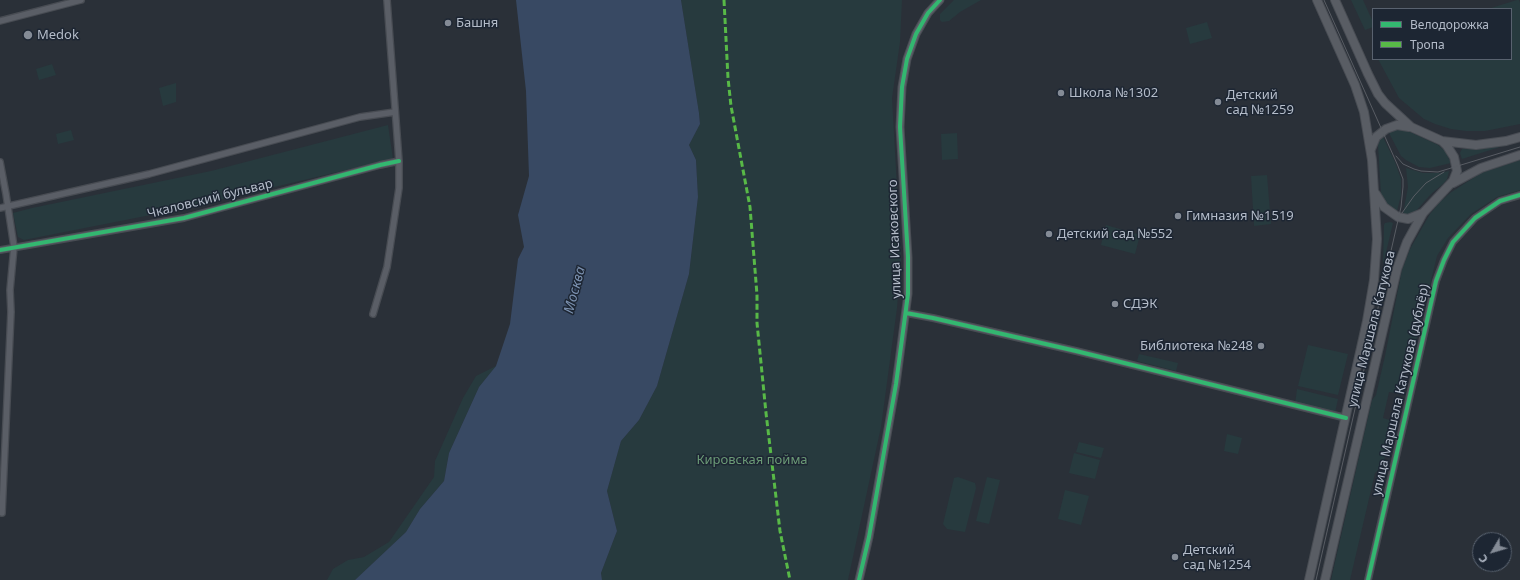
<!DOCTYPE html>
<html>
<head>
<meta charset="utf-8">
<style>
  body { margin:0 }
  #map { position:relative; width:1520px; height:580px; overflow:hidden; background:#2a3038; font-family:"Noto Sans",sans-serif }
  canvas { display:block }
  .legend { position:absolute; left:1372px; top:8px; width:140px; height:52px; box-sizing:border-box; background:#1d2633; border:1px solid #59626f; margin:0; padding:5px 7px; list-style:none; font-size:12px; color:#b4bcc9 }
  .legend li { display:flex; align-items:center; gap:8px; height:20px }
  .legend b { width:20px; border:1px solid #59626f }
  .north { position:absolute; left:1472px; top:532px; width:40px; height:40px; box-sizing:border-box; background:#1d2633; border:1px solid #59626f; border-radius:50%; rotate:232deg; font-size:11px; font-weight:700; line-height:16px; text-align:center; color:#b4bcc9 }
  .north::after { content:''; display:block; margin:auto; width:14px; height:18px; background:#848b96; clip-path:polygon(50% 0,100% 100%,50% 72%,0 100%) }
</style>
</head>
<body>
<div id="map">
<canvas width="1520" height="580"></canvas>
<ul class="legend">
<li><b style="height:5px;background:#33b770"></b>Велодорожка</li>
<li><b style="height:5px;background:#58b947"></b>Тропа</li>
</ul>
<div class="north">С</div>
</div>
<script>
const g = document.querySelector('canvas').getContext('2d');
g.lineJoin = 'round';
function fill(path, color) { g.fillStyle = color; g.fill(path, 'evenodd'); }
const shape = rows => new Path2D(rows.map(r => 'M' + r).join(''));
function stroke(path, color, width, dash) { g.strokeStyle = color; g.lineWidth = width; g.lineCap = dash ? 'butt' : 'round'; g.setLineDash(dash || []); g.stroke(path); }
function drawText(font, color, halo, rows, align = 'center') {
  g.font = font + ' "Noto Sans",sans-serif'; g.lineWidth = 3; g.setLineDash([]); g.textBaseline = 'middle'; g.strokeStyle = halo; g.fillStyle = color; for (const [text, x, y, turn = 0] of rows) {
    g.save(); g.translate(x, y); g.rotate((+turn || 0) * Math.PI / 180); g.textAlign = isNaN(turn) ? turn : align; if (halo) g.strokeText(text, 0, 0); g.fillText(text, 0, 0); g.restore();
  }
}
const green = shape([
  [681,0,902,0,900,42,892,98,901,259,897,308,881,427,848,580,602,580,601,573,617,531,607,491,621,441,639,420,657,386,689,274,698,197,696,160,689,145,700,124,699,113],
  [954,0,981,0,960,12,949,21,942,22,940,20,940,14],
  [1351,0,1363,0,1373,22,1373,27,1365,30],
  [1517,0,1519,0,1520,3,1520,124,1485,131,1466,131,1451,129,1435,124,1424,119,1399,98,1378,59,1511,59,1511,9,1488,9],
  [1207,22,1212,38,1190,44,1186,28],
  [52,64,56,75,39,80,36,69],
  [176,83,176,102,163,106,159,88],
  [388,125,393,159,181,209,24,240,18,237,13,213,32,208,211,171],
  [1395,129,1404,129,1438,145,1445,151,1451,163,1430,168,1419,167,1406,160,1401,156,1390,135,1389,132],
  [71,130,74,140,58,144,56,134],
  [957,133,958,159,942,160,941,134],
  [1383,137,1395,162,1401,179,1401,195,1397,211,1388,206,1381,194,1378,145,1380,139],
  [1503,146,1462,159,1460,153,1462,149],
  [1520,160,1520,190,1497,197,1471,214,1448,238,1437,256,1409,369,1406,369,1398,393,1389,392,1383,418,1393,421,1383,465,1375,473,1350,580,1331,580,1372,400,1376,395,1385,356,1402,270,1410,249,1430,214,1439,203,1450,193,1481,173],
  [1406,168,1423,173,1440,173,1449,171,1447,179,1444,183,1431,194,1415,212,1406,215,1403,214,1408,187],
  [1267,175,1271,224,1254,226,1251,176],
  [1390,222,1393,223,1383,265,1384,225,1385,223],
  [1106,225,1140,235,1135,254,1101,245],
  [1308,345,1348,354,1338,395,1298,386],
  [1139,354,1178,363,1176,371,1137,361],
  [496,366,479,387,449,453,444,481,420,509,406,532,355,580,327,580,333,569,348,560,364,557,389,542,434,477,435,461,463,398,476,376],
  [1297,389,1338,399,1335,413,1295,404],
  [1227,434,1242,438,1238,454,1224,451],
  [1079,442,1104,448,1101,458,1076,452],
  [1074,453,1100,460,1095,479,1069,473],
  [958,477,975,483,976,488,965,532,947,529,943,524,954,478],
  [987,477,1000,480,989,524,976,521],
  [1065,490,1089,496,1081,525,1058,519]
]);
const water = shape([
  [516,0,681,0,699,113,700,124,689,145,696,160,698,197,689,274,657,386,639,420,621,441,607,491,617,531,601,573,602,580,355,580,406,532,420,509,444,481,449,453,479,387,496,366,510,324,518,259,524,247,518,215,529,176,526,91]
]);
const minor = shape([
  [0,21,81,0],
  [0,162,6,194,14,247,10,290,11,312,2,513],
  [0,208,149,174,360,117,395,112],
  [0,250,184,218,380,165,399,161],
  [906,313,933,318,1076,351,1346,418],
  [373,314,387,267,399,188,399,161,387,0],
  [1368,580,1436,281,1444,260,1453,242,1475,218,1500,201,1520,195]
]);
const tertiary = shape([
  [859,580,869,537,896,384,908,294,908,257,900,127,902,87,907,59,916,34,928,13,940,0]
]);
const secondary = shape([
  [1442,141,1476,145,1506,141,1520,137],
  [1371,149,1376,137,1386,129,1397,125,1409,127],
  [1453,183,1481,168,1520,155],
  [1376,194,1384,207,1398,217,1408,219,1423,213],
  [1309,580,1367,321,1374,280,1377,239,1372,160,1364,112,1355,85,1317,0],
  [1325,580,1397,269,1407,242,1423,213,1453,181,1457,171,1454,157,1447,146,1442,141,1411,127,1385,103,1378,94,1368,74,1335,0]
]);
const tram = shape([
  [1396,156,1403,164,1414,169,1421,171,1438,172,1520,147],
  [1402,213,1414,196,1426,183,1444,172],
  [1316,580,1401,207,1403,187,1403,179,1398,166,1324,0]
]);
const quiet = shape([
  [724,0,728,78,731,106,750,207,757,295,757,323,766,413,780,531,790,580]
]);
const cycleway = shape([
  [0,250,184,218,380,165,399,161],
  [906,313,933,318,1076,351,1346,418],
  [859,580,869,537,896,384,908,294,908,257,900,127,902,87,907,59,916,34,928,13,940,0],
  [1368,580,1436,281,1444,260,1453,242,1475,218,1500,201,1520,195]
]);
const markers = [
  [448,23,4,"#848b96"],
  [28,35,5,"#848b96"],
  [1061,93,4,"#848b96"],
  [1218,102,4,"#848b96"],
  [1178,216,4,"#848b96"],
  [1049,234,4,"#848b96"],
  [1115,304,4,"#848b96"],
  [1261,346,4,"#848b96"],
  [1175,557,4,"#848b96"]
];
const poiNames = [
  ["Башня",456,23],
  ["Medok",37,35],
  ["Школа №1302",1069,93],
  ["Детский",1226,95],
  ["сад №1259",1226,110],
  ["Гимназия №1519",1186,216],
  ["Детский сад №552",1057,234],
  ["СДЭК",1123,304],
  ["Библиотека №248",1253,346,"right"],
  ["Детский",1183,550],
  ["сад №1254",1183,565]
];
const streetNames = [
  ["Чкаловский бульвар",210,199,-14],
  ["улица Исаковского",895,239,-92],
  ["улица Маршала Катукова",1372,329,-76],
  ["улица Маршала Катукова (дублёр)",1401,390,-77]
];
const parkNames = [
  ["Кировская пойма",752,460]
];
const waterNames = [
  ["Москва",575,290,-75]
];
fill(green, '#273a3e');
fill(water, '#384963');
stroke(minor, '#484c53', 8);
stroke(tertiary, '#484c53', 9);
stroke(secondary, '#484c53', 10);
stroke(minor, '#5a5e66', 5.5);
stroke(tertiary, '#5a5e66', 7);
stroke(secondary, '#595d64', 8);
stroke(tram, '#595d64', 1);
stroke(quiet, '#58b947', 3, [6, 3]);
stroke(cycleway, '#33b770', 4);
for (const [x, y, r, color] of markers) { const dot = new Path2D(); dot.arc(x, y, r, 0, 2 * Math.PI); g.fillStyle = color; g.fill(dot); stroke(dot, '#1d2633', 1.5); }
drawText('13px', '#b4bcc9', '#1d2633', poiNames, 'left');
drawText('13px', '#b4bcc9', '#1d2633', streetNames);
drawText('13px', '#6b9a76', '#1d2633', parkNames);
drawText('italic 14px', '#7c92b1', '#1d2633', waterNames);
</script>
</body>
</html>
